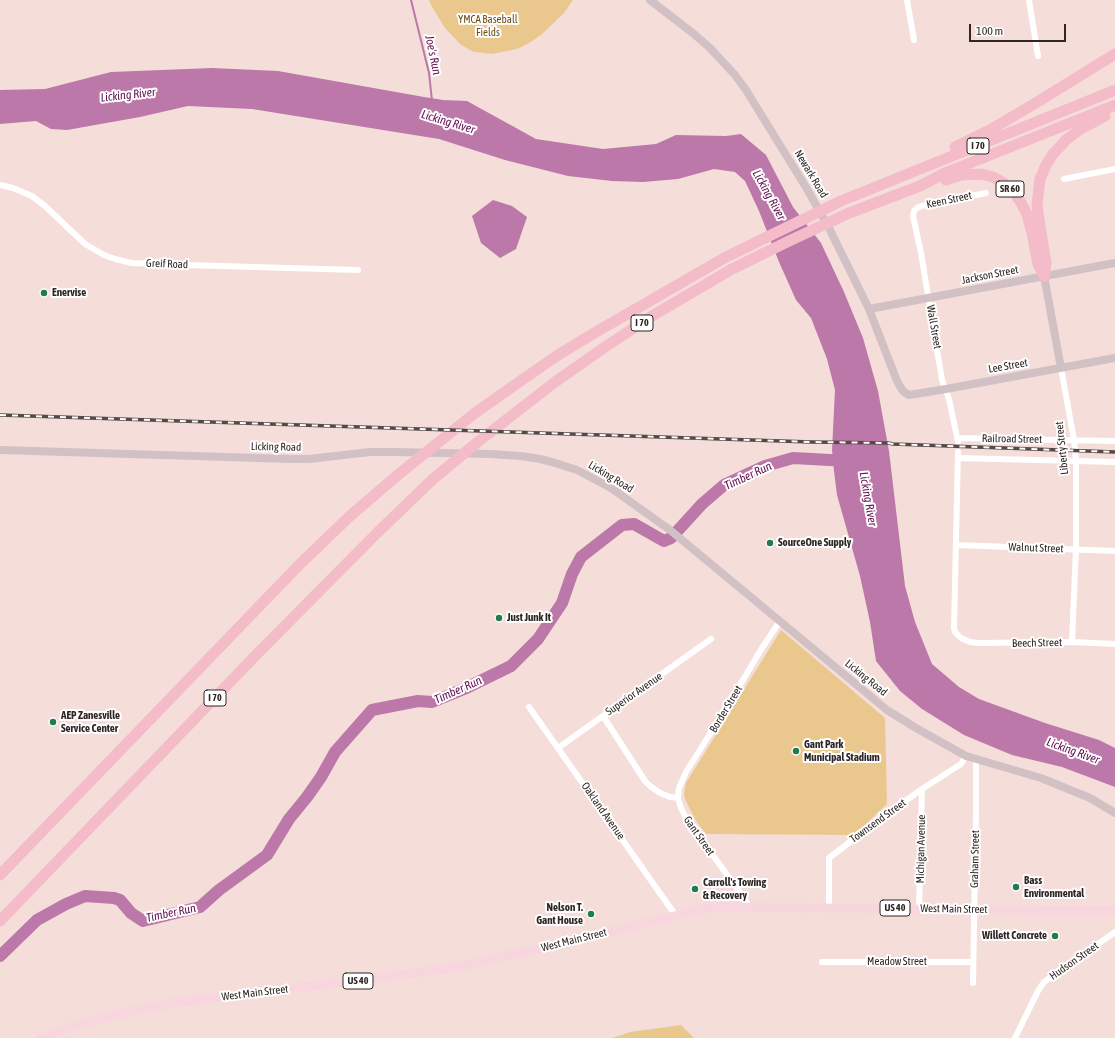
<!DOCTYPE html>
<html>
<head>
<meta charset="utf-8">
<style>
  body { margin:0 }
  #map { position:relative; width:1115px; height:1038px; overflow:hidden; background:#f5ddd9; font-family:"Asap Condensed",sans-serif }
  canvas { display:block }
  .scale { position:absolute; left:969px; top:24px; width:97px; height:18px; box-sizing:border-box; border:2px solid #2f2625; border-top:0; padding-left:5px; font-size:12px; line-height:14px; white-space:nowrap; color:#2f2625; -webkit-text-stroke:3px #fff; paint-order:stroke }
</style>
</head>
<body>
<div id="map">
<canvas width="1115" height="1038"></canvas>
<div class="scale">100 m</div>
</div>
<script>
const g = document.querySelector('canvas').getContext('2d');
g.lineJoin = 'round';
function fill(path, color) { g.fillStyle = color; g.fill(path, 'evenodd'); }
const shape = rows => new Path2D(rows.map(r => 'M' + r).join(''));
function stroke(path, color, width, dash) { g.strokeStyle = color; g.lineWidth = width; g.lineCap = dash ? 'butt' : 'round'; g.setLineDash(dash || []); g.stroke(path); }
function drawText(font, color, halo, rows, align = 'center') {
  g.font = font + ' "Asap Condensed",sans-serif'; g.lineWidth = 4; g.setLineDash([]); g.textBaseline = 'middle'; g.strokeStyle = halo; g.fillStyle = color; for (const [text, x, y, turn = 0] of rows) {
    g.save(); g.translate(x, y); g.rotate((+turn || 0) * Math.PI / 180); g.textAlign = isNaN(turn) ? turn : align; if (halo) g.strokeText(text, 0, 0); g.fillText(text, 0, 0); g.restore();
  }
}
const green = shape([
  [429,0,573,0,564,13,541,35,529,43,517,49,492,54,474,52,461,45,445,28,431,5],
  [781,630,885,718,887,804,854,835,706,834,696,821,685,799,684,793,686,783],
  [681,1025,694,1038,612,1038,630,1032]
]);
const water = shape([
  [212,68,278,71,424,97,443,100,467,101,536,139,603,149,656,144,676,135,726,136,741,134,766,155,793,207,821,243,844,292,863,338,878,391,889,451,905,586,915,622,932,664,959,687,979,699,1045,723,1099,740,1115,748,1115,787,1062,767,1012,755,964,735,922,709,900,691,876,661,870,622,860,576,837,495,834,471,832,450,835,390,827,359,811,318,796,300,779,262,759,211,745,181,735,172,714,169,678,179,643,182,612,181,568,176,505,160,439,139,252,109,188,106,140,117,67,130,51,129,36,121,0,124,0,90,45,89,111,72],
  [493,200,512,206,527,217,516,249,500,258,481,243,472,216]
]);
const stream = shape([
  [411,0,429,73,432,101]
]);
const river = shape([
  [0,956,37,920,66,904,85,896,114,898,120,900,131,913,143,921,200,907,219,890,267,855,289,819,307,797,321,777,335,752,372,710,418,701,432,702,464,689,511,666,538,639,562,603,572,574,581,557,622,525,634,524,664,541,671,538,702,504,724,485,765,466,793,458,848,461]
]);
const street = shape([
  [907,0,914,40],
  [1029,0,1038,56],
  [1064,179,1115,169],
  [0,185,13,188,32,196,45,206,85,244,104,255,115,259,132,263,186,265,358,270],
  [1061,368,1074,440,1076,461,1076,549,1072,642],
  [957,438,1115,441],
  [958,442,949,399,942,380,921,253,913,216,914,211,917,208,922,206,986,193],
  [958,452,954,628,955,632,961,638,970,642,979,643,1072,642,1115,644],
  [958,458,1115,462],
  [956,545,1115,551],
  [529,707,676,916],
  [603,716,645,781,650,786,660,793,670,797,678,798,681,808,687,820,742,895,749,906],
  [558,748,711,639],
  [678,798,679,788,686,772,722,715,762,648,780,621],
  [829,907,829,858,880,819,922,789,961,764,966,756],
  [919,909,922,789],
  [822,962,973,962],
  [973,983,976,812,976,759],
  [1015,1038,1038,991,1044,982,1115,932]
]);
const secondary = shape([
  [650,0,694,34,710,48,735,75,746,90,807,189,829,228,869,309,897,381,901,388,904,392,909,395,946,389,1115,358],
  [1044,276,1061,368],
  [869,309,1115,263],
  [0,450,291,459,309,459,370,452,394,452,490,454,521,456,540,459,552,462,577,470,611,488,670,530,887,710,916,728,966,756,1041,778,1090,798,1115,813]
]);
const primary = shape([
  [40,1038,86,1022,139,1009,180,1002,362,980,445,969,545,948,702,909,715,907,1115,911]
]);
const highway = shape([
  [955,147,990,130,1039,101,1115,54],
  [946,180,961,175,981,174,993,177,1004,183,1013,191,1020,201,1027,214,1032,233,1038,264,1044,276],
  [1044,276,1046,263,1039,220,1037,205,1040,179,1046,165,1053,154,1066,140,1079,130,1105,116],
  [0,875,300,564,350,516,399,474,475,413,519,382,558,355,596,332,726,257,841,201,1115,90],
  [0,921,257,654,377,533,433,479,479,441,555,382,605,347,652,316,732,269,789,241,849,213,920,186,945,173,1115,105]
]);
const rail = shape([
  [0,415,811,442,888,443,893,444,1115,452]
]);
const markers = [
  [44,293,4,"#217b4f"],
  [770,543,4,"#217b4f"],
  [499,618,4,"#217b4f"],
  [53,722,4,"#217b4f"],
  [796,751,4,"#217b4f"],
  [1016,887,4,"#217b4f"],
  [695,889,4,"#217b4f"],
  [591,914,4,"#217b4f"],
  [1055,936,4,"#217b4f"]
];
const shields = [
  [978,146,22],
  [1010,189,28],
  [642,323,22],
  [215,698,22],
  [895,908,30],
  [358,981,30]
];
const shieldNames = [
  ["I 70",978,146],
  ["SR 60",1010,189],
  ["I 70",642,323],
  ["I 70",215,698],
  ["US 40",895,908],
  ["US 40",358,981]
];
const parkNames = [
  ["YMCA Baseball",488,20],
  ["Fields",488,33]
];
const streetNames = [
  ["Newark Road",811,174,59],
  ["Keen Street",949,200,-12],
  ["Greif Road",167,264,2],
  ["Jackson Street",990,275,-11],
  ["Wall Street",934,327,80],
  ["Lee Street",1008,366,-10],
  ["Railroad Street",1012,439,1],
  ["Licking Road",276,447,1],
  ["Liberty Street",1062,448,-96],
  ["Licking Road",611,477,31],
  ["Walnut Street",1036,548,2],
  ["Beech Street",1037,643,-1],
  ["Licking Road",866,678,39],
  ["Superior Avenue",634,694,-35],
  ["Border Street",726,709,-59],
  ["Oakland Avenue",603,811,55],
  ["Townsend Street",878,821,-36],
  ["Gant Street",699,836,55],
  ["Michigan Avenue",921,849,-89],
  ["Graham Street",975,859,-89],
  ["West Main Street",954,909,1],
  ["West Main Street",574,940,-14],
  ["Hudson Street",1074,961,-35],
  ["Meadow Street",897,962],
  ["West Main Street",255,993,-7]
];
const poiNames = [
  ["Enervise",52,293],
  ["SourceOne Supply",778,543],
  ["Just Junk It",507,618],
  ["AEP Zanesville",61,716],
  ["Service Center",61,729],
  ["Gant Park",804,745],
  ["Municipal Stadium",804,758],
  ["Bass",1024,881],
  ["Environmental",1024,894],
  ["Carroll's Towing",703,883],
  ["& Recovery",703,896],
  ["Nelson T.",583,908,"right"],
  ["Gant House",583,921,"right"],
  ["Willett Concrete",1047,936,"right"]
];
const waterNames = [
  ["Joe's Run",433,55,78],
  ["Licking River",128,95,-6],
  ["Licking River",448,122,17],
  ["Licking River",769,195,61],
  ["Timber Run",748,476,-25],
  ["Licking River",868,499,80],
  ["Timber Run",458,690,-24],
  ["Licking River",1073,751,20],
  ["Timber Run",171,913,-12]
];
fill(green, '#eac88d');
fill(water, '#bb78a9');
stroke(stream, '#bb78a9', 2);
stroke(river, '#bb78a9', 12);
stroke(street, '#fff', 6);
stroke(secondary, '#d1c1c4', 8);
stroke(primary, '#f8d6de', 9);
stroke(highway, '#f4bbc8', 11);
stroke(rail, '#554947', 3.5);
stroke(rail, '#fff', 2, [6]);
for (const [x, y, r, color] of markers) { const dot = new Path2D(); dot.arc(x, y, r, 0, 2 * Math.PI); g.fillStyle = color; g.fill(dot); stroke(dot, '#fff', 1.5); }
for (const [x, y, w] of shields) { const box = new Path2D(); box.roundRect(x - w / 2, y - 8, w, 16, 3); g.fillStyle = '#fff'; g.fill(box); stroke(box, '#2f2625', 1); }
drawText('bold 10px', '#2f2625', null, shieldNames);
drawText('11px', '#6c4f16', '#fff', parkNames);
drawText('11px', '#2f2625', '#fff', streetNames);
drawText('bold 11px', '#2f2625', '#fff', poiNames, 'left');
drawText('italic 12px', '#621052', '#fff', waterNames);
</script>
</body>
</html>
